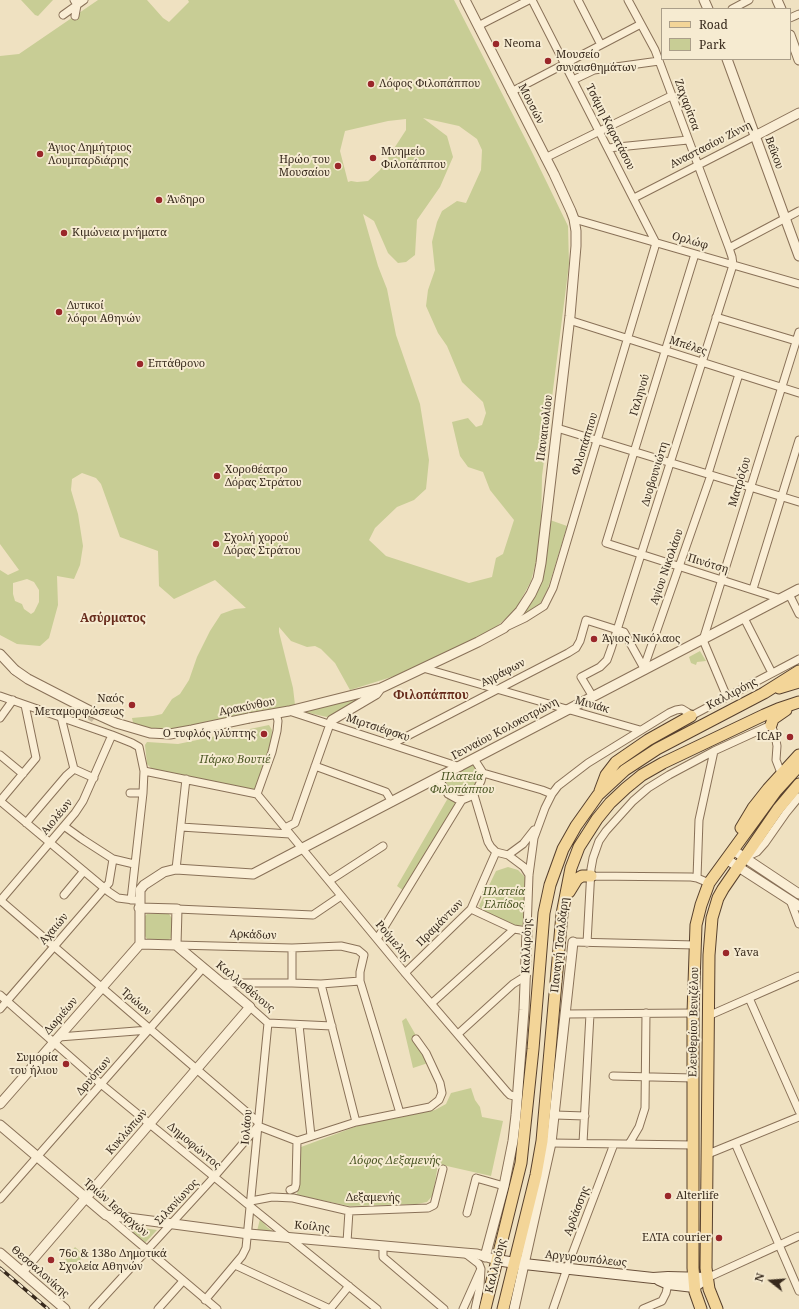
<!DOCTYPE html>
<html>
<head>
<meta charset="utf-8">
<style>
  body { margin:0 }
  #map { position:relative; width:799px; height:1309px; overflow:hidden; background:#efe1c1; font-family:"Noto Serif",serif }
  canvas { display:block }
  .legend { position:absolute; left:661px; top:8px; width:130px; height:52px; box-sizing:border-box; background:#f6ebd1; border:1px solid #aa9e89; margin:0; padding:5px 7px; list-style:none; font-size:12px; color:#382a1d }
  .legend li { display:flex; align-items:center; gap:8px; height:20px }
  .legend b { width:20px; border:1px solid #aa9e89 }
  .north { position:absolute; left:751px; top:1261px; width:40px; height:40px; -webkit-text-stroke:3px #f6ebd1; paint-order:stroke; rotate:287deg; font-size:11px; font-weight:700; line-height:16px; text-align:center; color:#382a1d }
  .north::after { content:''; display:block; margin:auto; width:14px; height:18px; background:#382a1d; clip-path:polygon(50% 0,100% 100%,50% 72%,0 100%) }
</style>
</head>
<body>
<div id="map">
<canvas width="799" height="1309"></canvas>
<ul class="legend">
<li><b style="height:5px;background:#f3d598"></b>Road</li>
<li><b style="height:11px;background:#c8cd95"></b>Park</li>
</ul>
<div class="north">N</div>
</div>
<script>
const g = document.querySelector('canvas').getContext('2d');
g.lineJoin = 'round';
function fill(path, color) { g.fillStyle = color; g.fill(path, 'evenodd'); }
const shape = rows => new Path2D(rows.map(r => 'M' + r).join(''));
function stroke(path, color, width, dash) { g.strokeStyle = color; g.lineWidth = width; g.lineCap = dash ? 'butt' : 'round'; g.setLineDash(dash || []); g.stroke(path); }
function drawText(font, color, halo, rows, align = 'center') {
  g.font = font + ' "Noto Serif",serif'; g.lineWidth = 4; g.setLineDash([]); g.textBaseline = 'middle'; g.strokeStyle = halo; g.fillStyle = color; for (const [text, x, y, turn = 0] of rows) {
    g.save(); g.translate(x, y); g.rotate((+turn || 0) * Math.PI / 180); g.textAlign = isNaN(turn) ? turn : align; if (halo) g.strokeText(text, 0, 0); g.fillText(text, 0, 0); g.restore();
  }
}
const green = shape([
  [21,0,53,0,38,16,35,15],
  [98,0,147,0,163,18,169,22,189,2,188,0,454,0,530,148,568,226,569,264,542,476,541,530,537,558,531,581,516,609,495,628,417,669,350,690,335,663,321,649,315,646,307,647,291,641,279,627,279,632,293,688,295,705,200,726,164,732,134,727,132,718,153,716,162,714,172,699,180,694,189,680,197,657,210,631,221,614,235,609,246,608,215,580,174,599,159,586,158,551,120,537,101,484,96,478,82,473,72,479,71,490,78,514,83,546,80,565,74,579,57,576,58,605,49,638,40,646,17,644,0,635,0,570,8,575,19,570,0,544,0,56,19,54],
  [423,118,459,126,477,139,482,150,481,170,466,203,457,201,442,211,437,222,432,242,435,270,428,290,426,306,438,333,447,346,462,382,483,402,486,413,482,425,476,427,468,418,452,422,460,456,468,467,483,472,490,490,514,520,503,554,496,558,492,577,469,583,386,556,369,540,375,528,397,507,414,500,426,489,429,460,420,404,396,335,387,289,378,266,363,214,374,221,388,253,398,263,406,262,415,255,417,220,440,187,453,157,447,136],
  [406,119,406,130,380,170,368,181,357,182,351,181,348,182,340,151,345,131,388,121],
  [27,579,34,582,39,590,39,602,34,612,31,614,24,609,22,604,15,601,13,594,13,583],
  [550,520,567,526,555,566,548,588,540,604,532,611,519,617,531,600],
  [700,651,706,661,697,662,696,665,691,663,689,657],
  [359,698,359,699,327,717,300,711],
  [269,725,272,730,271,745,256,788,251,791,154,771,147,764,145,745,147,742,178,744],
  [474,759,483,773,477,790,457,799,438,778],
  [448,798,456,803,404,891,397,886],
  [508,867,518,870,525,877,524,926,515,925,482,910,479,906,496,871],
  [147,914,169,914,173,920,172,937,167,941,148,940,144,935,143,918],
  [406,1018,418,1039,428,1063,413,1068,402,1021],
  [471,1088,475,1100,480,1107,482,1117,503,1121,491,1176,438,1164,433,1195,427,1202,417,1204,349,1206,297,1195,301,1147,360,1125,435,1110,446,1104,451,1093],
  [260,1219,267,1227,275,1233,257,1231],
  [129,1226,157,1230,145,1243,127,1229],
  [75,1247,84,1255,68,1275,59,1268]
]);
const minorTunnel = shape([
  [89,720,98,708]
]);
const minor = shape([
  [74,0,77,5,75,16],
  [578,0,601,45],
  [732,9,749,0],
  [63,15,84,0],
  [790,18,799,14],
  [478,26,529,0],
  [573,80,594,70,659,61],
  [511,92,641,24],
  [608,148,688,140],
  [545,158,671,96],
  [634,198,755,136],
  [574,219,799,284],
  [729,248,799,211],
  [695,254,606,543,781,599],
  [716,317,796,341],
  [569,320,799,393],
  [557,428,799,502],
  [708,474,739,374],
  [753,589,799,440],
  [789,594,799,614],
  [744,618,772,673],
  [508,626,525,618,544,606,553,588,656,243,532,0],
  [644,667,711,475],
  [423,668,640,730],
  [0,696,112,735,132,743,139,747,144,771,143,793,131,900],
  [593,697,581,677,600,667,607,660,611,649,733,265,732,257,729,248,655,50,628,0],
  [727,697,703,640,799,332],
  [25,705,36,758,0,801,109,892,118,898,134,900],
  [289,711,460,767],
  [61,717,74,769,94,778],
  [0,718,13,700],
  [392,744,568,653,576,648,580,641,586,620,624,632,645,670],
  [0,755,23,774],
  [474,759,483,773,542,790,552,794],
  [315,766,386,792,392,802],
  [144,771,257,794],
  [438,778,448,794,457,799,462,800,474,795,481,781,483,773],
  [130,793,143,793],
  [257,794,405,973,507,1092,510,1095,518,1097],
  [257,794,272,752,277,731,278,721,276,713],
  [474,795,488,842,491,847,496,852],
  [26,823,66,776,74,769],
  [64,826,82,839,113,859,134,864],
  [181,827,290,834],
  [285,828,295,823,330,724],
  [496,852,508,855,524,867,529,875],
  [508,855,523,844,534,830],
  [746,857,757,852,765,843,786,813,799,797],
  [176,869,186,779],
  [591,876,691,877,697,878,709,883],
  [697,878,699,820,714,751],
  [329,881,383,846],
  [64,895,84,871],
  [0,900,258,1122],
  [790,900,799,924],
  [0,901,75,813,83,801,112,735],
  [177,909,313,915,341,896],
  [471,909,514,929,527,931,529,875,534,838,545,808,552,794,558,786,588,763,669,713,676,710,682,709,687,712,691,716,799,659],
  [377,939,462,800],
  [573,942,695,945],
  [587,943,591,869,593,858,599,841,606,831,633,801,648,788,669,775,714,751,771,725,775,735,777,746,776,760,781,773],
  [176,945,292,948,341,946,358,950,364,955,360,972,360,981,400,1113],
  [292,948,292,983],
  [405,973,471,909,496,852],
  [222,983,292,983,321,984,360,981],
  [321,984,356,1122],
  [0,995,101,1084,251,1207,377,1309],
  [749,998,799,1111],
  [432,1003,514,929],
  [250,1007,268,1023,332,1026],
  [0,1009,109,883,113,859],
  [566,1014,693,1013],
  [708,1016,799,976],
  [299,1025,311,1136],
  [458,1034,513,984,526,976],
  [59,1037,149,1030],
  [613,1076,693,1078],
  [555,1115,585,1116],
  [258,1126,297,1141,356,1122,430,1107,439,1100,442,1093,440,1083,426,1053,416,1039],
  [551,1143,693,1145],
  [583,1143,590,1014],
  [735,1143,799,1291],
  [629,1144,639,1127,645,1108,646,1013],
  [708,1154,799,1117],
  [290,1190,295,1188,296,1184,297,1141],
  [0,1199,203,968],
  [251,1201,272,1197,293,1198,349,1211,428,1208,434,1205,443,1169],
  [467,1213,476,1178,504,1186],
  [106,1215,217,1309],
  [347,1242,349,1211],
  [383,1246,383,1257,444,1309],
  [466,1254,479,1264,481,1269,480,1286,475,1309],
  [235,1265,330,1309],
  [707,1278,799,1236],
  [205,1300,242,1256,246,1248,268,1023],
  [93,1309,214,1177,258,1126],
  [158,1309,183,1281],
  [330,1309,349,1286],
  [463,1309,480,1271],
  [553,1309,571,1257,614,1144],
  [643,1309,662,1301,666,1293,668,1284]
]);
const tertiary = shape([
  [704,0,708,9],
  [777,0,781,9],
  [790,35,799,60],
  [727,59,799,256],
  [755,136,799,113],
  [0,654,15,670],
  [249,718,289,711,381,688,478,642,504,628,520,611,531,594,538,579,541,563,570,316,576,246,576,231,574,219,571,211,554,174,465,0],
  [330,724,332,720,376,694,379,690],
  [733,850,799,894],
  [726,859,799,906],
  [139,908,177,909,176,945],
  [140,944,140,890,144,885,164,872,176,869,253,874,799,589],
  [140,944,176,945],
  [0,1104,140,944],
  [0,1125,106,1215,249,1234,464,1253,477,1254,497,1260],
  [0,1253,65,1309],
  [485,1257,504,1186,513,1141,516,1115,524,1010,527,931],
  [22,1272,250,1007,176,945],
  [514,1309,551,1143,573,942]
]);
const secondary = shape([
  [497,1260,515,1263,653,1278,668,1277,707,1278],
  [659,1280,668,1284,694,1287,701,1282]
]);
const primary = shape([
  [779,688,799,682],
  [771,725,773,719,786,710],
  [600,791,606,775,616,762,648,740,691,716],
  [741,828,753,808,768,789,799,755],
  [569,892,577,879,582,876,591,876],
  [485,1309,521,1163,533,1049,544,913,550,885,563,849,576,826,598,795,625,770,657,749,764,693,799,671],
  [503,1309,536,1175,542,1141,562,914,571,868,579,847,597,819,610,803,626,788,642,775,663,763,764,715,778,709,799,702],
  [701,1309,695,1292,693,1268,693,1013,696,925,701,905,709,883,776,791,799,766],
  [717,1309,709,1289,706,1268,709,955,712,918,718,898,723,889,778,809,799,784]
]);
const rail = shape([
  [0,1268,48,1309]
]);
const tertiaryBridge = shape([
  [15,670,28,679,94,713,116,723,150,733,170,734,192,730,249,718]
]);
const markers = [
  [496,44,4,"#9a272a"],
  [548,61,4,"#9a272a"],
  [371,84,4,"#9a272a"],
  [40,154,4,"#9a272a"],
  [373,158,4,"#9a272a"],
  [338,166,4,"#9a272a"],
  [159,200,4,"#9a272a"],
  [64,233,4,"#9a272a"],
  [59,312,4,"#9a272a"],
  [140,364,4,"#9a272a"],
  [217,476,4,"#9a272a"],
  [216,544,4,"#9a272a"],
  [594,639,4,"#9a272a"],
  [132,705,4,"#9a272a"],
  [264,734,4,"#9a272a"],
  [790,737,4,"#9a272a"],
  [726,953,4,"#9a272a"],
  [66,1064,4,"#9a272a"],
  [668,1196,4,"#9a272a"],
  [719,1238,4,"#9a272a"],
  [51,1260,4,"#9a272a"]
];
const poiNames = [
  ["Neoma",504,44],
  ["Μουσείο",556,55],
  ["συναισθημάτων",556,68],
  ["Λόφος Φιλοπάππου",379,84],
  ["Άγιος Δημήτριος",48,148],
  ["Λουμπαρδιάρης",48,161],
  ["Μνημείο",381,152],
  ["Φιλοπάππου",381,165],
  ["Ηρώο του",330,160,"right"],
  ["Μουσαίου",330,173,"right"],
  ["Άνδηρο",167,200],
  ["Κιμώνεια μνήματα",72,233],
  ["Δυτικοί",67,306],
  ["λόφοι Αθηνών",67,319],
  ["Επτάθρονο",148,364],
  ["Χοροθέατρο",225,470],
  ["Δόρας Στράτου",225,483],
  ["Σχολή χορού",224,538],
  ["Δόρας Στράτου",224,551],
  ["Άγιος Νικόλαος",602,639],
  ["Ναός",124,699,"right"],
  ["Μεταμορφώσεως",124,712,"right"],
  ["Ο τυφλός γλύπτης",256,734,"right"],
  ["ICAP",782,737,"right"],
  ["Yava",734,953],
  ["Συμορία",58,1058,"right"],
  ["του ήλιου",58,1071,"right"],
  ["Alterlife",676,1196],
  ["ΕΛΤΑ courier",711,1238,"right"],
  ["76ο & 138ο Δημοτικά",59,1254],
  ["Σχολεία Αθηνών",59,1267]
];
const streetNames = [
  ["Μουσών",531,104,63],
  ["Ζαχαρίτσα",687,105,70],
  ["Τσάμη Καρατάσου",610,127,63],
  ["Αναστασίου Ζίννη",711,145,-27],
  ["Βεΐκου",774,153,70],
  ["Ορλώφ",690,241,16],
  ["Μπέλες",688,346,18],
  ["Γαληνού",640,395,-73],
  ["Παναιτωλίου",545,428,-83],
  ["Φιλοπάππου",585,444,-73],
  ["Δυοβουνιώτη",655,474,-73],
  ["Ματρόζου",740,482,-73],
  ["Πινότση",708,564,17],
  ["Αγίου Νικολάου",667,567,-71],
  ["Αγράφων",503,673,-27],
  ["Καλλιρόης",732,694,-28],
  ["Μινιάκ",592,705,16],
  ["Αρακύνθου",247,707,-11],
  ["Μιρτσιέφσκυ",378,728,18],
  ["Γενναίου Κολοκοτρώνη",505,729,-28],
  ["Αιολέων",57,817,-51],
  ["Πραμάντων",440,923,-45],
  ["Αχαιών",54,929,-49],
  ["Αρκάδων",253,935,2],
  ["Ρούμελης",393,941,50],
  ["Παναγή Τσαλδάρη",560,945,-84],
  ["Καλλιρόης",527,946,-88],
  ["Καλλισθένους",245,987,40],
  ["Τρώων",136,1002,41],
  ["Δωριέων",61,1016,-49],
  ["Ελευθερίου Βενιζέλου",694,1022,-89],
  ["Δρυόπων",94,1076,-49],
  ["Ιολάου",247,1127,-85],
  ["Κυκλώπων",127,1132,-49],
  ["Δημοφώντος",194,1146,40],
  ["Δεξαμενής",373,1198],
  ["Σιλανίωνος",177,1202,-47],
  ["Τριών Ιεραρχών",116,1208,41],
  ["Αρδάσσης",577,1211,-69],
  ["Κοίλης",312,1227,5],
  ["Αργυρουπόλεως",586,1259,6],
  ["Καλλιρόης",496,1266,-76],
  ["Θεσσαλονίκης",40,1272,41]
];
const parkNames = [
  ["Πάρκο Βουτιέ",235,760],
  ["Πλατεία",462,777],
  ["Φιλοπάππου",462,790],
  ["Πλατεία",504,892],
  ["Ελπίδος",504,905],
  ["Λόφος Δεξαμενής",395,1161]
];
const neighbourhoodNames = [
  ["Ασύρματος",113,619],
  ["Φιλοπάππου",431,696]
];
fill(green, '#c8cd95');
stroke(minorTunnel, '#cabca0', 7, [7, 3.5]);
stroke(minor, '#897158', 9);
stroke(tertiary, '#897158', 11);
stroke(secondary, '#6b523c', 12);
stroke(primary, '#57402d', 13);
stroke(minor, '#faeed5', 7);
stroke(tertiary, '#faeed5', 9);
stroke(secondary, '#faeed5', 10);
stroke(primary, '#f3d598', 11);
stroke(rail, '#382a1d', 3.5);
stroke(rail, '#f6ebd1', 2, [6]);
stroke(tertiaryBridge, '#897158', 11, []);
stroke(tertiaryBridge, '#faeed5', 9);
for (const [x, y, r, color] of markers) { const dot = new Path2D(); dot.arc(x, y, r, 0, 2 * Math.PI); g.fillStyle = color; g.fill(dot); stroke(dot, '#f6ebd1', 1.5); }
drawText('11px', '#382a1d', '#f6ebd1', poiNames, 'left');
drawText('11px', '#382a1d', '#f6ebd1', streetNames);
drawText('italic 11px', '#4a5523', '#f6ebd1', parkNames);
drawText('bold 12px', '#662a1b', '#f6ebd1', neighbourhoodNames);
</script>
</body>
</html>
